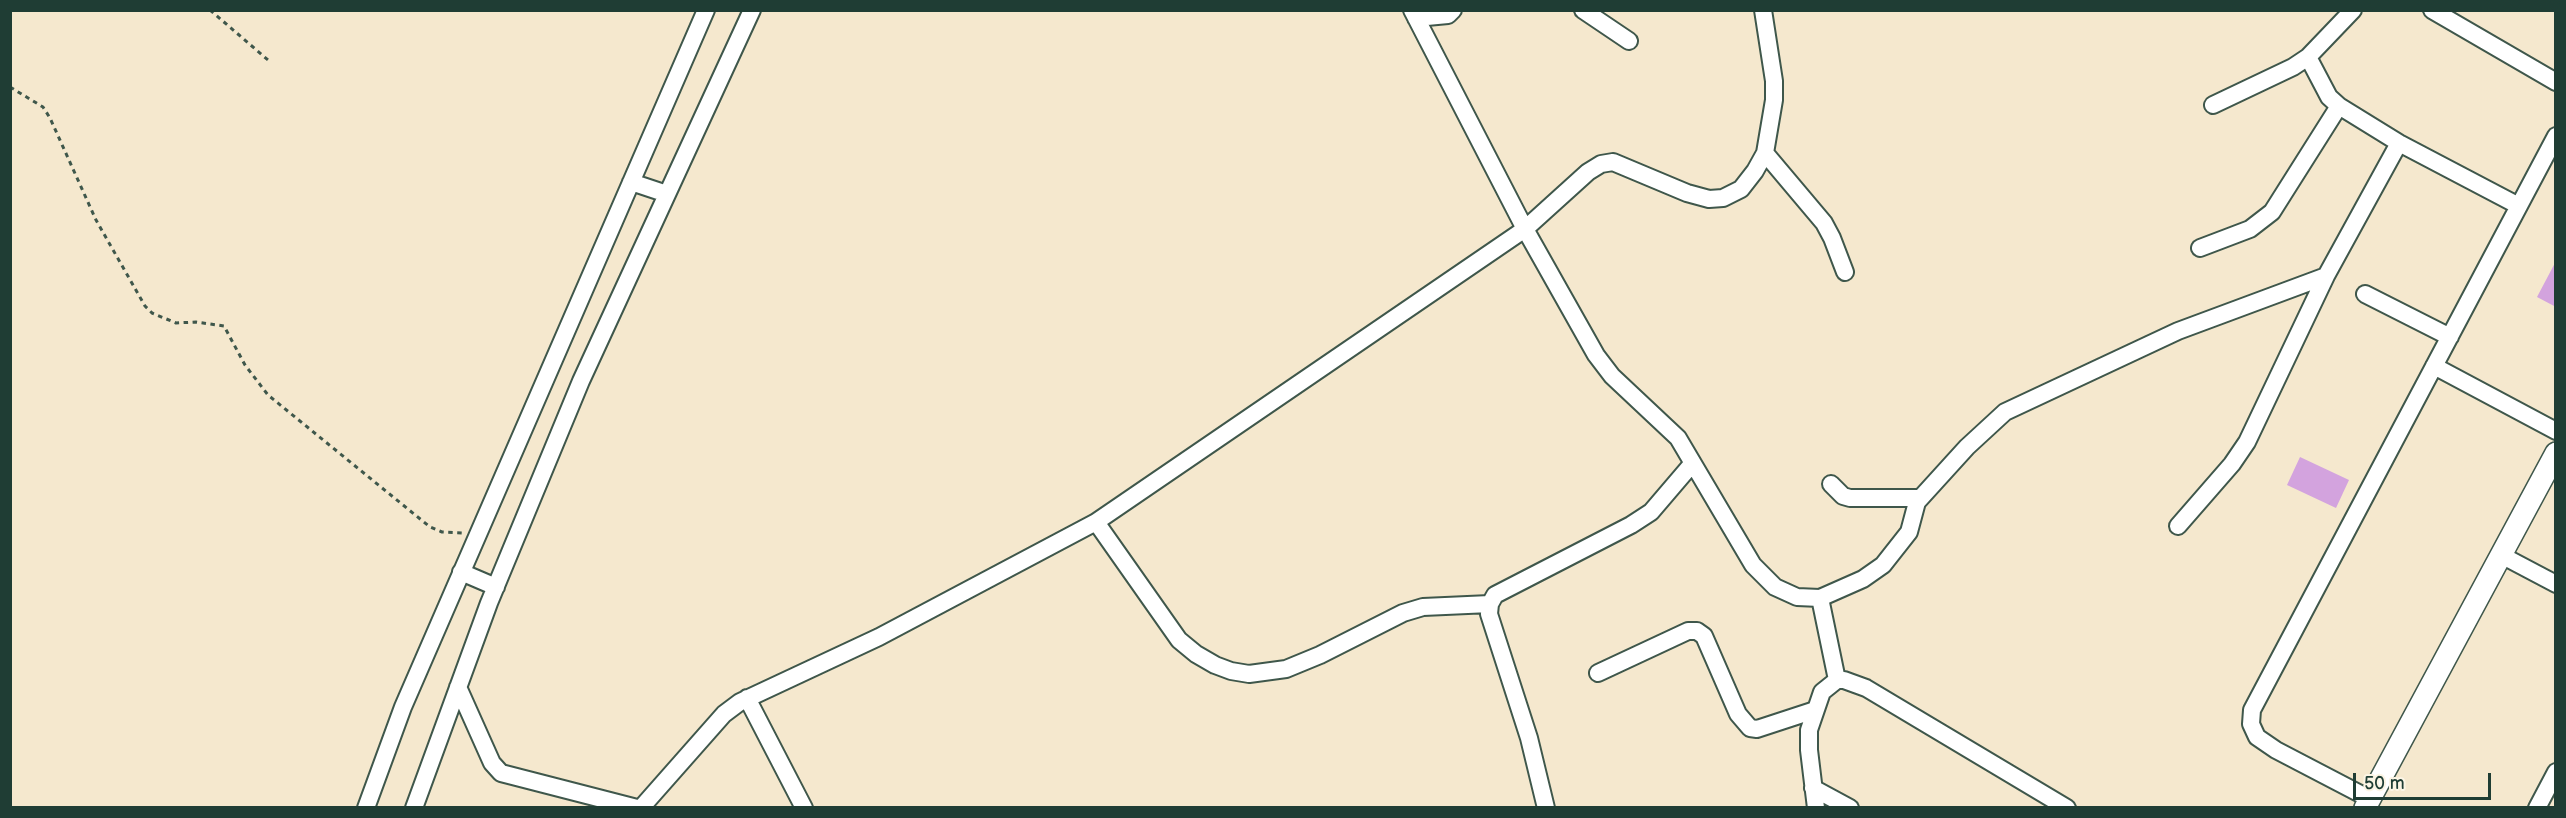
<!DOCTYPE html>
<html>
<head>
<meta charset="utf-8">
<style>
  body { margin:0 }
  #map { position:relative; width:2566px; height:818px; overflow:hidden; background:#f5e8ce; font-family:"Balsamiq Sans",sans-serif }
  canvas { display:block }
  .frame { position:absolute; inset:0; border:12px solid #1f3d34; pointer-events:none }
  .scale { position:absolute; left:2353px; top:773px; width:138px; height:27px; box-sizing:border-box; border:3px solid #1f3d34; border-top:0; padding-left:8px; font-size:18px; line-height:21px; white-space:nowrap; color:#1f3d34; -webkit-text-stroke:4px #fcf5e5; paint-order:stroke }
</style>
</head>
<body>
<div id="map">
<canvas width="2566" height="818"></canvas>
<div class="frame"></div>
<div class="scale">50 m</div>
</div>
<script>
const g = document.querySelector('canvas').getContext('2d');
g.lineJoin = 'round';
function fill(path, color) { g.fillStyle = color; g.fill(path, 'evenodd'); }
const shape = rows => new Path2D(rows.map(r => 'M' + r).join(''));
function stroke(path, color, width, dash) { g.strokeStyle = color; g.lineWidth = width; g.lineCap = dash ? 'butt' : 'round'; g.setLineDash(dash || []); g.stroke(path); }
const building = shape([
  [2556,261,2556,307,2537,297],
  [2300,457,2349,480,2336,508,2287,485]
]);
const path = shape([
  [210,10,268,60],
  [10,87,43,107,50,118,96,220,145,306,152,313,176,323,196,322,224,326,245,365,268,395,430,527,442,532,462,533]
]);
const minor = shape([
  [1412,10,1525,229,1596,355,1612,376,1678,438,1753,565,1775,587,1797,597,1820,598,1863,579,1883,565,1909,532,1917,502,1967,447,2005,412,2178,331,2326,276],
  [1583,10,1629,41],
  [2432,10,2556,82],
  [1416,18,1448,15,1453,10],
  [2308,57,2329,97,2339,106,2399,143,2519,206],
  [2213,105,2293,67,2308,57,2353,10],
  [1765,153,1824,223,1832,238,1845,272],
  [631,182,667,194],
  [2200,248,2250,229,2272,212,2339,106],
  [2365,294,2450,337],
  [2434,366,2556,431],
  [1831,484,1843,496,1850,498,1920,498],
  [1096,522,1179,640,1196,654,1215,665,1231,671,1249,674,1286,669,1320,655,1403,613,1423,607,1490,604],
  [2178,526,2232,464,2247,442,2326,276,2399,143],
  [2501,555,2556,584],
  [461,572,496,587],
  [1820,598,1837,680],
  [1598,673,1688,631,1697,631,1704,636,1738,714,1750,728,1757,729,1815,710],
  [458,687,492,763,501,773,637,808],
  [747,698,804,808],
  [1813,788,1850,808],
  [2370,799,2276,750,2257,737,2251,724,2252,710,2556,136],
  [366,808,403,707,706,10],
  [414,808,489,603,581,381,752,10],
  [641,808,724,714,740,702,879,637,1096,522,1525,229,1588,172,1601,164,1613,162,1687,193,1709,199,1723,198,1741,189,1755,171,1765,153,1774,100,1774,81,1763,10],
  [1546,808,1529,738,1489,614,1490,604,1495,595,1631,525,1651,512,1692,464],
  [1816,808,1809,750,1809,730,1822,692,1837,680,1844,680,1866,688,2067,808],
  [2537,808,2556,772]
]);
const tertiary = shape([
  [2365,808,2556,453]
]);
fill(building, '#d3a3de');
stroke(minor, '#3f574b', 20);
stroke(tertiary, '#3f574b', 24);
stroke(path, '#3f574b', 3, [4.5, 4.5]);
stroke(minor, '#fff', 16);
stroke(tertiary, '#fff', 21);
</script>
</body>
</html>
